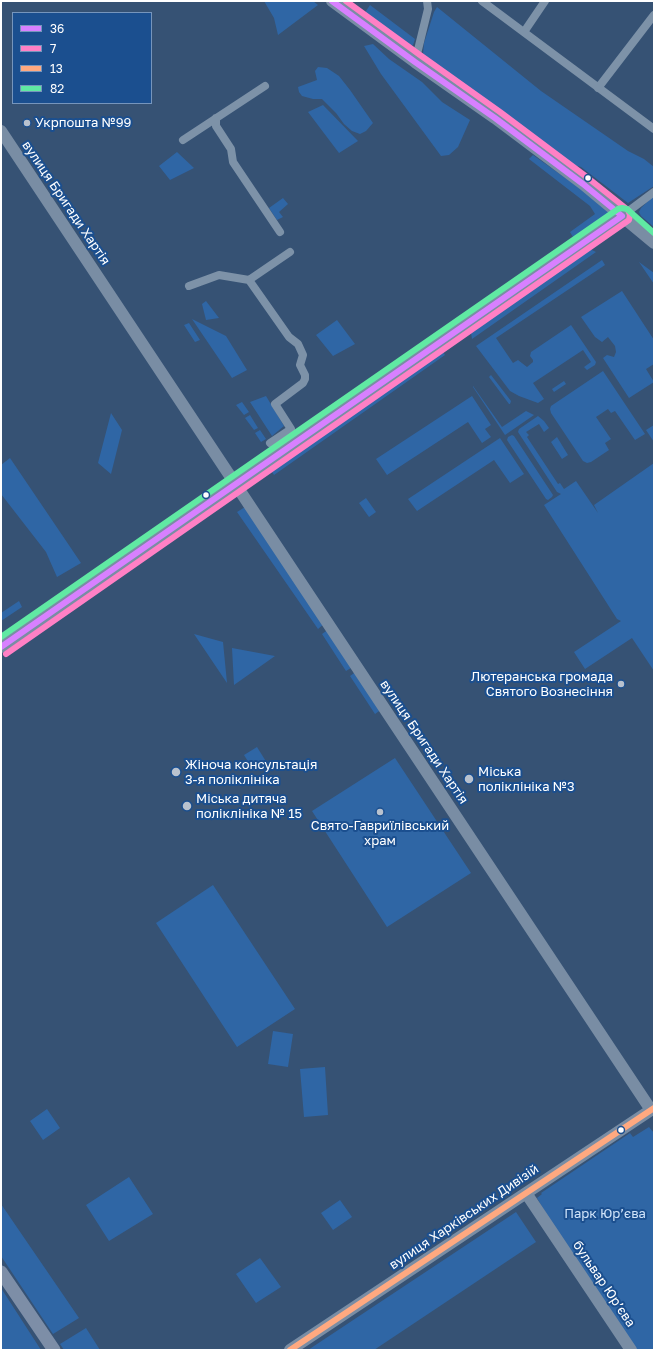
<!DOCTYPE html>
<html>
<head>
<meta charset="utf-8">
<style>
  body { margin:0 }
  #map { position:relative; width:655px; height:1351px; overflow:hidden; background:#365274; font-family:"Golos Text",sans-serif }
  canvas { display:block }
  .frame { position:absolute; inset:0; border:2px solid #fff; pointer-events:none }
  .legend { position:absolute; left:12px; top:12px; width:140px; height:92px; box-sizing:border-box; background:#1b4f8f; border:1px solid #7695bc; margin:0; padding:5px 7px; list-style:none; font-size:12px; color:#fff }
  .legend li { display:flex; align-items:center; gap:8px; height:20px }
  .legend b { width:20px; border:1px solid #7695bc }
</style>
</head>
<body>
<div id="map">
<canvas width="655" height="1351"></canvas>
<div class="frame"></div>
<ul class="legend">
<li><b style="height:5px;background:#d880ff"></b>36</li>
<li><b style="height:5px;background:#ff80c5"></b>7</li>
<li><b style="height:5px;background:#ffa980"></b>13</li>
<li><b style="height:5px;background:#60e9a3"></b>82</li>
</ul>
</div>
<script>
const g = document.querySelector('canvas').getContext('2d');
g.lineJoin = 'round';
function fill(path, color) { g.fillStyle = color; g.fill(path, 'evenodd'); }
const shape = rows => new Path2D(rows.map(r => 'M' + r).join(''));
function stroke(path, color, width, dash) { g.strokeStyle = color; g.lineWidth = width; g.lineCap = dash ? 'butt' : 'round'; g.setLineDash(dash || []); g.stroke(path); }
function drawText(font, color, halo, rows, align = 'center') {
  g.font = font + ' "Golos Text",sans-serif'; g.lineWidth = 4; g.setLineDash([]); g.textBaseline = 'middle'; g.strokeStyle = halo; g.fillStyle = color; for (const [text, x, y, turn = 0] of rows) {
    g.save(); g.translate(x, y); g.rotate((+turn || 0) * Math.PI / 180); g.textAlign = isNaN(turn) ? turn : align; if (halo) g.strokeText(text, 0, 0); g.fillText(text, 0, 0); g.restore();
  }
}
const green = shape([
  [264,1,313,1,318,5,278,35,274,18],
  [370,5,415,39,413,45,408,47,366,17,366,11],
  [437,7,541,91,628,151,644,159,654,167,654,186,628,203,581,167,566,163,425,61,423,54,424,43,434,12],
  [373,44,389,59,422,82,442,102,470,120,458,147,449,155,441,156,381,74,364,46],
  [318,67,327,68,339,76,350,90,373,123,366,131,360,134,352,131,344,124,336,113,322,99,313,99,302,96,299,92,298,87,317,80,315,71],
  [323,105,358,141,339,153,308,112],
  [177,152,194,168,170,180,159,166],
  [533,155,602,204,609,211,610,214,608,220,576,242,570,232,595,214,590,206,529,159],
  [597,182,618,199,616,202,604,192],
  [654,195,654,227,641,216,639,212,641,208],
  [283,198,288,204,279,212,283,217,277,220,269,208],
  [590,249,596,252,472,339,471,333,473,331],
  [602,260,605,265,496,338,513,363,518,360,527,367,533,362,533,360,530,356,531,352,571,325,596,362,595,365,587,370,584,367,591,362,583,350,533,383,544,399,538,403,519,396,510,391,476,346],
  [639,262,654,273,654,284],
  [622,291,654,340,654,364,646,369,654,382,629,398,603,358,607,355,614,357,616,352,615,346,608,337,602,342,595,337,581,317],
  [206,301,219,318,206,320,202,304],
  [192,319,226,336,247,370,232,378],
  [337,320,355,344,333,356,316,335],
  [189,323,200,340,195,342,184,325],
  [441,349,445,355,274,475,270,469],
  [603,371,645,434,635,440,615,411,611,413,608,409,596,417,611,439,605,443,609,450,591,462,587,463,583,461,551,413,550,409,551,406],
  [491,375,511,401,510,404,509,404,489,377],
  [564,381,566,384,554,392,552,389],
  [473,386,502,427,526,411,534,415,505,435,473,387],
  [266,396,284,426,272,436,250,402],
  [472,396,491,425,485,429,491,437,482,443,468,422,387,475,376,459],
  [242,402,249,412,244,415,236,405],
  [111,413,122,430,111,474,98,463],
  [250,415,258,428,254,430,245,418],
  [538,416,544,421,549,428,544,432,539,424,526,432,529,435,527,437,558,484,560,483,564,489,576,481,598,513,594,505,654,463,654,671,632,638,585,669,574,652,621,621,617,619,544,505,561,494,557,492,518,432,519,429],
  [654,425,654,442,646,430],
  [260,430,266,439,261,442,255,433],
  [512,435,514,436,553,495,552,497,548,500,546,499,507,440,508,437],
  [557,437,568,455,562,459,551,442],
  [500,438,524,474,510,483,494,460,417,511,408,499],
  [10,458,81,563,57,577,46,552,1,494,1,465],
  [366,498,376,512,369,517,359,503],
  [245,507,325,623,318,629,237,512],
  [19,601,22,607,1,621,1,613],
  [329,629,354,666,346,671,322,634],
  [194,634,223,642,227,683],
  [232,648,275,656,234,685],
  [357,671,382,709,375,714,350,676],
  [257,747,267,763,254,771,244,755],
  [395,758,471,873,387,927,312,811],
  [213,885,295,1009,237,1047,156,923],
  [273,1031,293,1034,288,1067,268,1064],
  [325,1067,328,1115,304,1117,300,1069],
  [47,1109,60,1128,43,1140,30,1121],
  [649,1127,654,1133,654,1350,634,1350,567,1249,537,1198,542,1194,541,1193,630,1133,633,1137],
  [129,1177,153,1214,109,1241,86,1205],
  [340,1200,352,1217,333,1230,321,1213],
  [1,1204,79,1318,53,1334,1,1256],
  [516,1212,536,1242,374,1350,308,1350],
  [260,1258,281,1287,256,1303,236,1274],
  [1,1288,41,1350,1,1350],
  [86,1328,100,1350,64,1350,60,1344]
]);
const street = shape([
  [482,1,654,129],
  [524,32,545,1],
  [415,62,428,9,427,1],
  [598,88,654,15],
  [216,118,216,126,231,149,233,162,280,232],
  [183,140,265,86],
  [622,216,654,192],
  [249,280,289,337,298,344,303,355,300,365,305,375,305,379,303,383,275,404,291,429,270,443],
  [189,286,219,275,249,280,290,252]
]);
const secondary = shape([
  [332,1,415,62,495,118,583,184,654,243],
  [1,131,651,1110],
  [1,647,622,216],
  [526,1193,631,1350],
  [290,1350,654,1108]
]);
const primary = shape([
  [1,1272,54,1350]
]);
const bus1 = shape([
  [1,647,622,216,583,184,495,118,415,62,332,1]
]);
const bus2 = shape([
  [6,654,629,220,630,215,628,210,588,178,500,112,420,55,346,1]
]);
const bus3 = shape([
  [290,1350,654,1108]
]);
const bus4 = shape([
  [1,637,618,209,622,208,627,209,654,233]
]);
const markers = [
  [27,123,4,"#b9c2ce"],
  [588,178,3.5,"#fff"],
  [206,495,3.5,"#fff"],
  [621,684,4,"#b9c2ce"],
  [176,772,5,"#b9c2ce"],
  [469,779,5,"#b9c2ce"],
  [187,806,5,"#b9c2ce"],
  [380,812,4,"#b9c2ce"],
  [621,1130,3.5,"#fff"]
];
const poiNames = [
  ["Укрпошта №99",35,123],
  ["Лютеранська громада",613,677,"right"],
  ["Святого Вознесіння",613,692,"right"],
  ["Жіноча консультація",185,765],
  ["3-я поліклініка",185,780],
  ["Міська",478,772],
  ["поліклініка №3",478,787],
  ["Міська дитяча",196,799],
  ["поліклініка № 15",196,814],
  ["Свято-Гавриїлівський",380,826,"center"],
  ["храм",380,841,"center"]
];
const streetNames = [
  ["вулиця Бригади Хартія",66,203,56],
  ["вулиця Бригади Хартія",424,742,56],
  ["вулиця Харківських Дивізій",464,1217,-34],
  ["бульвар Юрʼєва",604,1284,56]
];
const parkNames = [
  ["Парк Юр’єва",605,1214]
];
fill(green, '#2f66a5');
stroke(street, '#7d92a8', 8);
stroke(secondary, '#798da4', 12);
stroke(primary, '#7d8ea7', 13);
stroke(bus1, '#d880ff', 6);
stroke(bus2, '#ff80c5', 6);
stroke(bus3, '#ffa980', 6);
stroke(bus4, '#60e9a3', 6);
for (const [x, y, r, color] of markers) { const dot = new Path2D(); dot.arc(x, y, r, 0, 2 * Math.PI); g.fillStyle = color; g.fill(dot); stroke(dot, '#1b4f8f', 1.5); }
drawText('13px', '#fff', '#1b4f8f', poiNames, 'left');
drawText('13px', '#fff', '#1b4f8f', streetNames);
drawText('13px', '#cfe3fa', '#1b4f8f', parkNames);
</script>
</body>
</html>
